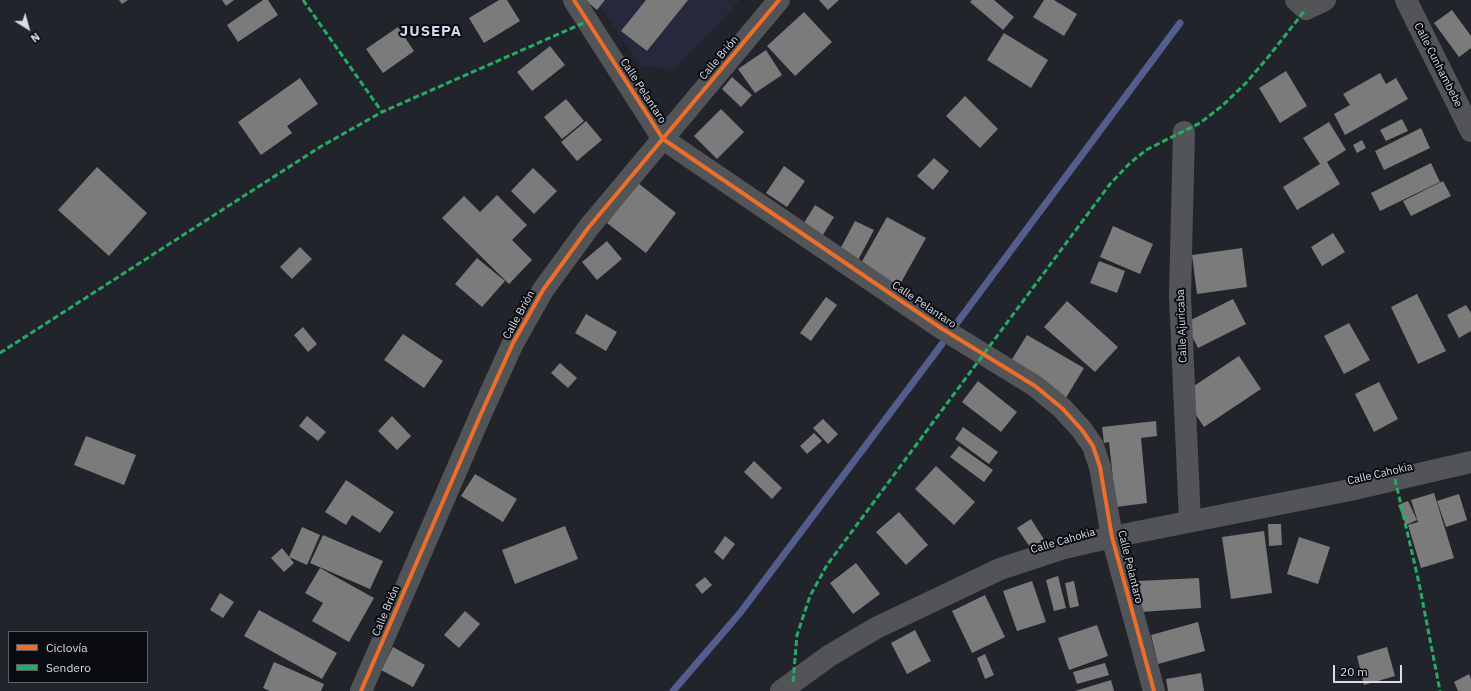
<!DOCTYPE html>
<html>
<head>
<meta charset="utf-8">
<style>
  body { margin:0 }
  #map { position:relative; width:1471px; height:691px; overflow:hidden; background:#22242b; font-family:"IBM Plex Sans",sans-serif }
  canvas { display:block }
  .legend { position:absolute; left:8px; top:631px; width:140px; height:52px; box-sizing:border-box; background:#090b11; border:1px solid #5d5f66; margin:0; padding:5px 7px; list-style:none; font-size:12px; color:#dadde6 }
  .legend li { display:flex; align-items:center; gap:8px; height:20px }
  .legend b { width:20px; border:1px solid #5d5f66 }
  .north { position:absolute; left:8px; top:8px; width:40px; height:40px; -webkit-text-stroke:3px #090b11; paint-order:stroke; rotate:143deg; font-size:11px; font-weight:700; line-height:16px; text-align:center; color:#dadde6 }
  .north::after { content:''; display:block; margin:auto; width:14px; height:18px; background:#dadde6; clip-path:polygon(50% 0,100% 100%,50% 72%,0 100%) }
  .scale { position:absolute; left:1333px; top:665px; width:69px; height:18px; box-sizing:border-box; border:2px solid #dadde6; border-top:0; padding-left:5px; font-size:12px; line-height:14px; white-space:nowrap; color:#dadde6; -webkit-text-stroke:3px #090b11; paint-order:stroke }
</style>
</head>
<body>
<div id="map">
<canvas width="1471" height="691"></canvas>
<ul class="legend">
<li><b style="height:5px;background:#ee6e29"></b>Ciclovía</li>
<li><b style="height:5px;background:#26ab63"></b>Sendero</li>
</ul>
<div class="north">N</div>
<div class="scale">20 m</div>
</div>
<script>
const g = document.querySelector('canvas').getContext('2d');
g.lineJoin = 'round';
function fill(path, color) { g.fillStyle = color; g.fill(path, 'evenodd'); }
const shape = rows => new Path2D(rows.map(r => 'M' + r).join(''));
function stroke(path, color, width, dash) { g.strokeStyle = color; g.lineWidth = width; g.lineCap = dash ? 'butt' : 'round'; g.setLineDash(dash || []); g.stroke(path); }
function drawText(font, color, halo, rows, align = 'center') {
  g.font = font + ' "IBM Plex Sans",sans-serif'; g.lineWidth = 4; g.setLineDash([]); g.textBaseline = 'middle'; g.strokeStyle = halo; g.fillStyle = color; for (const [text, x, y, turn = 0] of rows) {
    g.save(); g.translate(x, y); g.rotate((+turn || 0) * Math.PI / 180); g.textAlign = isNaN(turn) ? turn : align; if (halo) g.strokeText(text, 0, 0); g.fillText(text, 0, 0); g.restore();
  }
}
const built = shape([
  [596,0,740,0,673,70,640,65]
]);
const stream = shape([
  [954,327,1180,23],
  [673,691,740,613,942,344]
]);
const building = shape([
  [119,0,128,0,122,4],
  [222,0,234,0,226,6],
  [263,0,268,0,278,15,238,42,227,25],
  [499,0,507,0,520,21,484,43,469,18],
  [585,0,605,0,597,10],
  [646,0,688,0,647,51,621,31],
  [819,0,839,0,828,10],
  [972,0,994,0,1014,17,1003,30,970,2],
  [1044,0,1054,0,1077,14,1064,36,1033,17],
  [1452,10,1471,36,1471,48,1459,57,1434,23],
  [804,12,832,42,795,76,767,46],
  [398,27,414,51,383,73,366,49],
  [1004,33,1048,60,1031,88,987,60],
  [550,46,565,65,532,91,517,72],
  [766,50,782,75,755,93,738,69],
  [1286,71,1307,106,1280,123,1259,88],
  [1380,73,1386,84,1396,78,1408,99,1345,135,1334,114,1350,105,1343,94],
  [732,77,752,95,741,107,722,89],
  [300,78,318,104,287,126,292,133,261,155,238,122],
  [965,96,998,129,980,148,946,116],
  [566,99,584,121,562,139,544,117],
  [721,109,744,132,717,159,694,136],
  [1402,119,1408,131,1386,141,1380,130],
  [586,121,602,140,577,161,561,142],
  [1329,122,1346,150,1327,162,1340,184,1297,210,1283,187,1320,164,1303,138],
  [1421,128,1430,148,1384,170,1375,151],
  [1362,140,1366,148,1357,153,1353,145],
  [934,158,949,171,933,190,917,176],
  [1431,163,1440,182,1380,211,1371,193],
  [784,166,805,181,787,207,766,193],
  [97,167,147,213,109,256,58,210],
  [533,168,557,191,534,214,511,191],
  [1443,181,1451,196,1411,216,1403,201],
  [638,183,676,213,646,253,607,223],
  [497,195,527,225,512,240,532,260,509,284,442,218,464,196,480,212],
  [815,205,834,217,818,243,799,231],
  [887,217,926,238,899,286,860,265],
  [855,221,874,230,857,262,838,253],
  [1113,226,1153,244,1140,274,1100,257],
  [1333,233,1345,252,1322,266,1311,247],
  [607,241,622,259,597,280,582,262],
  [300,247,312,259,292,279,280,267],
  [1242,248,1247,287,1197,294,1192,255],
  [477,258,505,281,482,307,455,284],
  [1099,261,1125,271,1117,293,1090,283],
  [1417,294,1446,351,1418,364,1391,307],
  [826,297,837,305,811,341,800,333],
  [1233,299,1246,324,1198,348,1185,323],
  [1067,301,1118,347,1095,372,1044,327],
  [1466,305,1471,313,1471,331,1459,338,1447,315],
  [586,314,617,332,606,351,575,333],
  [1349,323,1370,360,1344,374,1324,336],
  [303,327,317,344,308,352,294,335],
  [403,334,443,361,424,388,384,360],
  [1027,335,1084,368,1061,406,1004,372],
  [1239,356,1261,389,1204,427,1182,394],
  [560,363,577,378,568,388,551,373],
  [978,381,1017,412,1001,432,962,402],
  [1379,382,1398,419,1374,432,1355,394],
  [307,416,326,432,318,441,299,426],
  [392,416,411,436,397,450,378,431],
  [823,419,838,434,828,444,813,428],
  [1156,421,1157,436,1141,438,1147,503,1116,507,1109,442,1104,443,1102,427],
  [963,427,998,452,989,464,955,439],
  [814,433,822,441,807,454,800,446],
  [86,436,136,455,124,485,74,465],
  [959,446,993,470,984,482,950,457],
  [754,461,782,488,772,499,744,472],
  [936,466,975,502,954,525,915,489],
  [475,474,517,499,503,522,461,496],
  [346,480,394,512,380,533,352,515,346,525,325,512],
  [1434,493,1454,558,1421,568,1408,525,1418,522,1411,500],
  [1459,494,1467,520,1446,527,1437,501],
  [1408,501,1417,520,1406,525,1398,505],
  [899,512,928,545,906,565,876,532],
  [1031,519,1045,541,1032,550,1017,528],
  [1268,524,1281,524,1282,545,1269,546],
  [565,526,578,559,515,584,502,550],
  [302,527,320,535,307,565,289,557],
  [1264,531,1272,593,1231,599,1222,537],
  [323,535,383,561,370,589,310,563],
  [725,536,735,544,723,560,714,552],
  [1299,537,1330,547,1318,584,1287,574],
  [282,548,294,563,284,572,271,558],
  [856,563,880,594,853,614,830,583],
  [320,568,374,598,349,642,312,621,323,603,305,593],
  [1058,576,1066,608,1054,611,1046,580],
  [705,577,712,585,702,594,695,585],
  [1199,578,1201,608,1140,612,1138,581],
  [1032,581,1046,622,1017,631,1003,591],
  [1074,581,1079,606,1070,608,1065,583],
  [220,593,234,602,223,618,210,610],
  [985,595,1005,637,972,653,952,611],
  [259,610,337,653,322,679,244,636],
  [465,611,480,624,459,648,444,635],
  [1198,622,1205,651,1158,664,1151,635],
  [1097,625,1108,656,1069,670,1058,638],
  [915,630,931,661,907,674,891,643],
  [393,647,425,665,413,687,381,670],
  [1387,647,1395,676,1364,685,1357,656],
  [985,654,994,675,985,679,977,658],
  [274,662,324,684,321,691,270,691,263,688],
  [1105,663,1109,675,1077,684,1073,672],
  [1201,673,1204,691,1168,691,1166,679],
  [1469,674,1471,679,1471,691,1458,691,1454,682],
  [1111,680,1114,691,1075,691]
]);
const minor = shape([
  [574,0,663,139,941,328,1035,386,1062,408,1082,430,1093,446,1100,467,1112,537,1154,691],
  [1296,0,1306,9,1325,0],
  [1406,0,1471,131],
  [1184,132,1180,296,1190,521],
  [361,691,480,416,513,343,543,290,589,227,779,0],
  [781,691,829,656,876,628,1000,569,1064,548,1112,537,1350,490,1471,462]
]);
const quiet = shape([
  [303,0,382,112],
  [0,353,320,147,382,112,588,21],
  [1395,479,1419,583,1440,691],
  [793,682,797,635,810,596,827,565,1110,184,1130,163,1146,150,1200,123,1222,106,1246,83,1269,56,1306,9]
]);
const cycleway = shape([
  [574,0,663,139,941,328,1035,386,1062,408,1082,430,1093,446,1100,467,1112,537,1154,691],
  [361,691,480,416,513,343,543,290,589,227,779,0]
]);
const streetNames = [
  ["Calle Brión",719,58,-50],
  ["Calle Cunhambebe",1438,65,63],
  ["Calle Pelantaro",643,91,57],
  ["Calle Pelantaro",924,305,34],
  ["Calle Brión",519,315,-61],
  ["Calle Ajuricaba",1182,326,-92],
  ["Calle Cahokia",1380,474,-13],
  ["Calle Cahokia",1063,541,-16],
  ["Calle Pelantaro",1130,567,76],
  ["Calle Brión",386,611,-67]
];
const districtNames = [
  ["JUSEPA",431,32]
];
fill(built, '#25293b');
stroke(stream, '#545e8e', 7);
fill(building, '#7c7b7b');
stroke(minor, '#525457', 22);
stroke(quiet, '#26ab63', 3, [6, 3]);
stroke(cycleway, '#ee6e29', 4);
drawText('11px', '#dadde6', '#090b11', streetNames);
g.letterSpacing = '1px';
drawText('bold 15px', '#d2d7ea', '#090b11', districtNames);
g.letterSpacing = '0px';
</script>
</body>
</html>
